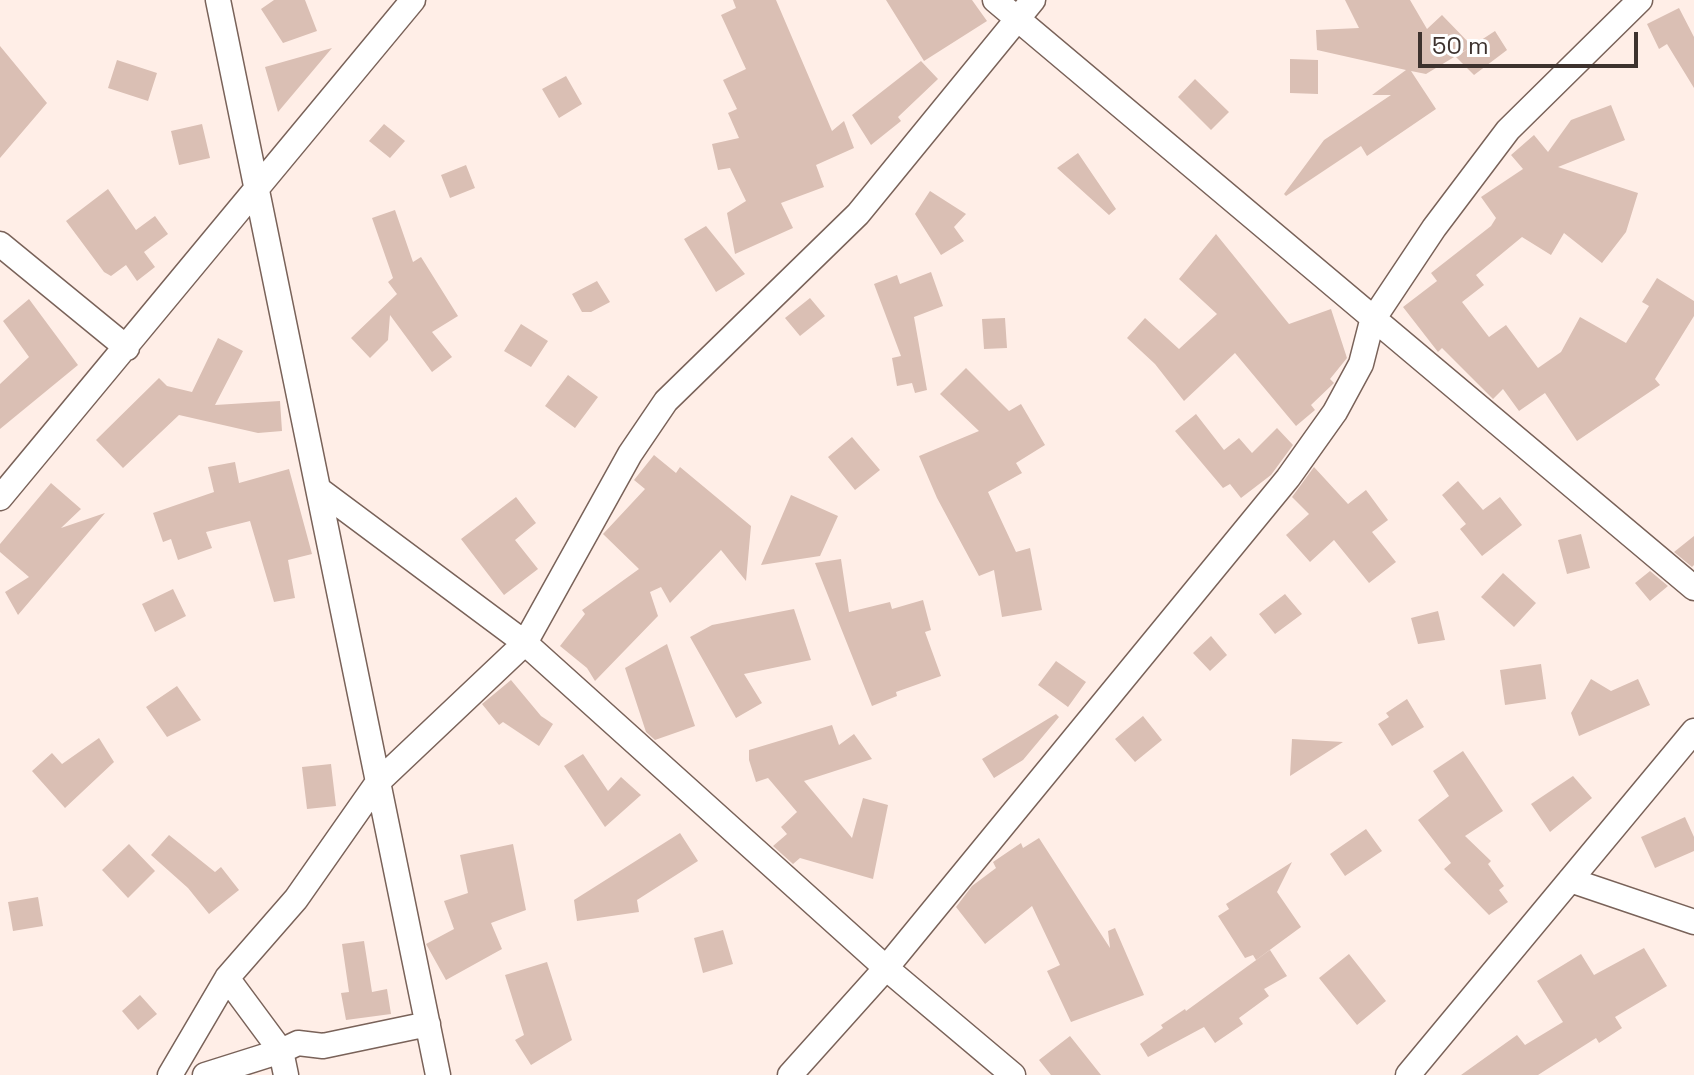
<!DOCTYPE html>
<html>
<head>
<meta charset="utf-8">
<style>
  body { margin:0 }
  #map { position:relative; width:1694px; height:1075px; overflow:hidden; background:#ffeee7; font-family:"Space Grotesk",sans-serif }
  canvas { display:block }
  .scale { position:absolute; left:1418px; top:32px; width:220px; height:36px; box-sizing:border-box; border:4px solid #3d322e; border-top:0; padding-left:10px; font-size:24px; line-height:28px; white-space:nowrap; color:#3d322e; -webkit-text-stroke:6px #fff; paint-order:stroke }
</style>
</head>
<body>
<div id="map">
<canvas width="1694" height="1075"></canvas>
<div class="scale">50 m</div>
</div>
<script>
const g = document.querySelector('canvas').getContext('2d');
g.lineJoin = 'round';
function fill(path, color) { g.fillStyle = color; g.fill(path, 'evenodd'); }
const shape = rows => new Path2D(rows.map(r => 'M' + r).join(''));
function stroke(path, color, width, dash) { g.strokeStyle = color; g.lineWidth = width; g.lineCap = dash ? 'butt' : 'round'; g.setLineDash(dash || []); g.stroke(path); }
const building = shape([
  [274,0,305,0,317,31,283,43,261,9],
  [733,0,776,0,832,131,844,121,854,148,816,165,824,187,781,203,793,228,735,254,727,213,746,201,730,168,718,170,712,144,739,138,728,113,737,109,723,80,746,69,721,15,736,8],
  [886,0,972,0,987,21,924,61],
  [1345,0,1410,0,1427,29,1442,15,1472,46,1495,31,1507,50,1474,75,1456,57,1469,48,1426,74,1411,71,1436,109,1367,156,1361,146,1286,196,1284,194,1324,140,1391,95,1372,95,1406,70,1317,50,1316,30,1359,28],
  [1679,8,1694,37,1694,88,1667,44,1659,49,1647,24],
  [0,46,47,103,0,158],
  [332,48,278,112,265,67],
  [1290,59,1318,60,1318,94,1290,93],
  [117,60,157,73,148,101,108,88],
  [921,61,938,79,898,117,901,121,871,145,852,115],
  [566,76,582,104,559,118,542,89],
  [1195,79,1229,112,1211,130,1178,97],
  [1611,105,1625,140,1558,167,1638,193,1626,232,1602,263,1564,233,1551,255,1522,237,1476,275,1484,285,1462,302,1489,337,1506,325,1538,368,1561,352,1580,317,1626,343,1649,306,1642,302,1657,278,1694,301,1694,316,1655,379,1660,385,1577,441,1545,393,1519,411,1503,389,1493,399,1442,348,1438,352,1403,307,1437,281,1431,273,1491,226,1496,218,1481,197,1523,169,1511,155,1534,135,1548,152,1571,120],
  [202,124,210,158,179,165,171,131],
  [384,124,405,141,390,158,369,141],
  [1078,153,1116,209,1109,215,1057,168],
  [466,165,475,188,450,198,441,175],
  [108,189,136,230,155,216,168,234,144,252,155,267,137,281,126,265,111,276,104,272,66,221],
  [930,191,966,214,954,227,964,241,941,255,915,214],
  [395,210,413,262,421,257,458,316,432,332,452,357,432,372,390,315,388,340,370,358,351,338,397,294,388,282,393,278,372,218],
  [706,226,745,274,716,292,684,239],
  [1216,234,1289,324,1331,309,1347,358,1330,379,1334,383,1311,405,1315,410,1296,426,1235,353,1184,401,1155,364,1127,338,1145,318,1179,349,1217,314,1179,279],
  [931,272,943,306,914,317,927,390,915,393,912,383,897,386,892,358,901,356,874,284,897,275,900,284],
  [597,281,610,302,591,312,582,312,572,294],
  [810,298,825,316,800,336,785,318],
  [29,299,78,365,0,429,0,384,29,357,3,321],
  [1005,318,1007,348,984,349,982,319],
  [521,324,548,341,531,367,504,351],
  [218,338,243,351,215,405,280,401,282,431,258,433,179,415,123,468,96,440,159,378,167,386,192,392],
  [966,368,1009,411,1021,404,1045,445,1016,463,1022,473,988,492,1016,552,1030,548,1042,610,1002,617,994,570,979,576,937,498,919,456,979,431,940,394],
  [568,375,598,397,575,428,545,406],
  [1196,414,1224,450,1239,438,1252,453,1277,428,1293,445,1271,475,1241,498,1230,484,1223,488,1175,431],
  [852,437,880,470,855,490,828,457],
  [654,455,676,473,680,467,751,526,746,581,721,550,670,603,661,587,650,592,658,616,595,681,587,668,560,646,585,614,582,610,639,569,603,534,645,489,634,480],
  [235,462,239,483,289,469,312,554,288,560,295,598,274,602,250,521,206,532,212,548,178,560,171,539,163,542,153,513,214,492,208,467],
  [1314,467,1348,504,1366,490,1388,520,1372,532,1396,562,1369,583,1334,540,1310,562,1286,535,1309,514,1292,497],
  [1458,481,1483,510,1500,497,1522,525,1482,556,1460,529,1466,524,1442,495],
  [51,483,81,509,61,528,105,513,18,615,5,592,29,577,0,552,0,544],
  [791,495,838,516,820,556,761,565],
  [516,497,536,523,515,540,538,569,504,595,461,539],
  [1581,534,1590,568,1567,574,1558,540],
  [1694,536,1694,565,1692,567,1674,552],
  [841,559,849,612,890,602,892,609,923,600,931,630,925,632,941,676,896,692,897,696,872,706,815,563],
  [1650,571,1668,586,1650,601,1635,583],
  [1503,573,1536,603,1514,627,1481,597],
  [173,589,186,616,155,632,142,604],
  [1285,594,1302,614,1275,634,1259,614],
  [794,609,811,660,744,674,762,703,736,718,690,637,712,625],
  [1438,611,1445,640,1418,644,1411,618],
  [1211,636,1227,655,1210,671,1193,653],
  [667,644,695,726,655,740,646,732,625,668],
  [1056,661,1086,682,1068,707,1038,685],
  [1541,664,1546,699,1505,705,1500,670],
  [1591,679,1611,691,1638,679,1650,705,1579,736,1571,713],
  [511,680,541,716,553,724,539,746,503,722,499,725,482,704],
  [177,686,201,720,167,737,146,707],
  [1407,699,1424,727,1392,746,1378,724,1389,717,1386,713],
  [1056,714,1059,717,1023,760,994,778,982,759],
  [1143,716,1162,740,1135,762,1115,739],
  [832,725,839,745,854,734,872,759,804,781,852,838,863,798,888,805,873,879,800,858,793,864,773,846,787,834,781,827,797,812,768,778,756,782,749,760,749,750],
  [99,738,114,762,65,808,32,771,52,753,62,764],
  [1292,739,1343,742,1290,776],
  [1463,751,1503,811,1465,836,1491,861,1488,864,1504,886,1499,890,1508,902,1489,915,1444,869,1451,863,1418,820,1449,796,1433,771],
  [583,754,608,791,621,777,641,795,605,827,564,766],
  [331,764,336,806,307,809,302,767],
  [1573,776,1592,798,1550,832,1531,804],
  [1685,817,1694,837,1694,851,1655,868,1641,837],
  [1366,829,1382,851,1345,876,1330,854],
  [680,833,698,861,637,900,639,912,577,921,574,900],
  [169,835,215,872,221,867,239,890,209,914,188,888,151,855],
  [1039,838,1110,948,1108,931,1115,928,1144,995,1071,1022,1047,971,1060,965,1032,906,985,944,956,907,972,886,996,868,993,862,1021,843,1023,848],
  [129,844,155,871,128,898,102,870],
  [513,844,526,910,491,923,502,949,446,980,426,944,454,929,444,901,468,893,460,855],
  [1292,862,1277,892,1301,927,1256,960,1253,955,1245,958,1218,916,1229,909,1226,904],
  [38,897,43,926,13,931,8,902],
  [723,930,733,964,703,973,694,938],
  [364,941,372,992,387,989,391,1014,346,1020,341,993,349,992,342,944],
  [1644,948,1667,986,1615,1017,1622,1028,1599,1043,1596,1038,1538,1075,1461,1075,1517,1035,1525,1045,1563,1022,1537,981,1581,954,1594,975],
  [1270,950,1287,976,1264,989,1269,996,1239,1018,1243,1024,1215,1043,1204,1027,1148,1057,1140,1044,1163,1028,1161,1025,1185,1009,1186,1011],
  [1349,954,1386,1001,1357,1025,1319,978],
  [547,962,572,1040,531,1065,515,1040,524,1035,505,975],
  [140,995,157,1014,138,1030,122,1011],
  [1070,1036,1101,1075,1051,1075,1039,1060]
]);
const minor = shape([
  [218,0,438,1075],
  [995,0,1694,588],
  [0,244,127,348],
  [321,491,525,643,886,968,1013,1075],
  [0,498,413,0],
  [1570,880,1694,922],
  [170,1075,227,978,296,899,378,782,525,643,630,454,666,401,858,214,1033,0],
  [205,1075,281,1051,227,978],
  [286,1075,281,1051,298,1043,323,1046,428,1024],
  [790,1075,886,968,1288,478,1335,412,1361,364,1372,321,1434,228,1508,130,1640,0],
  [1408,1075,1694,731]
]);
fill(building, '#dabfb4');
stroke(minor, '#796259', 27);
stroke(minor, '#fff', 24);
</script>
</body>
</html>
